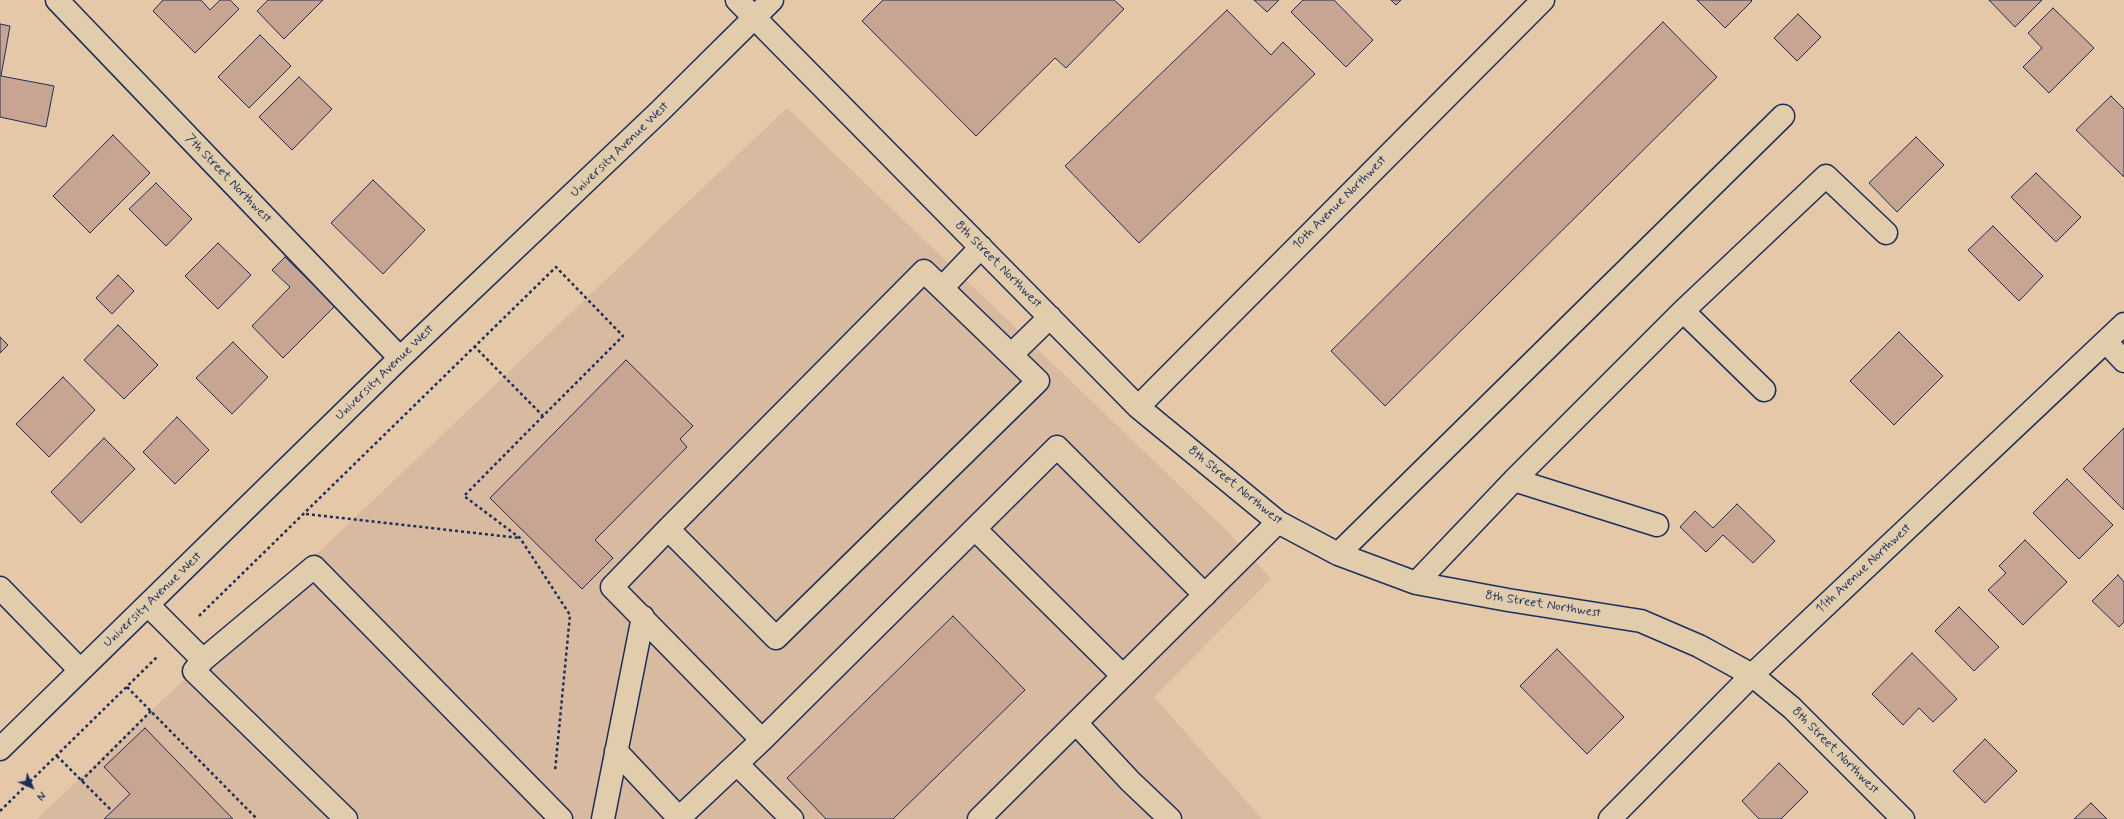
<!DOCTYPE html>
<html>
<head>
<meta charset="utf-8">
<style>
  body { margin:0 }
  #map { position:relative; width:2124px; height:819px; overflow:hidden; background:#e5c8a7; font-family:Mynerve,sans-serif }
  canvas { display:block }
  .north { position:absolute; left:12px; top:767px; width:40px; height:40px; -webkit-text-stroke:3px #e1ccab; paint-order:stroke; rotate:135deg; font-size:11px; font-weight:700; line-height:16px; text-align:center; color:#1b2f5e }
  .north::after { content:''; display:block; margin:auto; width:14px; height:18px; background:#1b2f5e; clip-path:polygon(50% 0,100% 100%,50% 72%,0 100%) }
</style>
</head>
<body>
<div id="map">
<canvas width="2124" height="819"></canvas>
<div class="north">N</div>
</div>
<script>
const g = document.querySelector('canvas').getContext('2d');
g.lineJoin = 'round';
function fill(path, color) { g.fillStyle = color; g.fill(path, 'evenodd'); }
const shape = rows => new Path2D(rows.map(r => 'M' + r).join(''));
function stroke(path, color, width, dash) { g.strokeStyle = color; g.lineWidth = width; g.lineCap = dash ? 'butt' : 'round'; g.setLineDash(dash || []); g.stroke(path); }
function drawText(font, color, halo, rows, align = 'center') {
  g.font = font + ' Mynerve,sans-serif'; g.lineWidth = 3; g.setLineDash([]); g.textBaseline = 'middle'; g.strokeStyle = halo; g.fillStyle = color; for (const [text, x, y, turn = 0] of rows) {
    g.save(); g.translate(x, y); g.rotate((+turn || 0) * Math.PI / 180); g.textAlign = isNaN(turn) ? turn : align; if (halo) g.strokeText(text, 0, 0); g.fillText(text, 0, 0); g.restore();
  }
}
const built = shape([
  [787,108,1234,538,1271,579,1154,697,1262,819,37,819]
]);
const building = shape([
  [163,0,201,0,210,10,220,0,230,0,239,9,195,53,153,11,163,0],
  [268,0,323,0,284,39,257,11,268,0],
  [883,0,1114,0,1124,9,1066,68,1055,58,976,136,862,21,883,0],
  [1254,0,1279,0,1267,12,1254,0],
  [1303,0,1334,0,1373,40,1346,67,1291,12,1303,0],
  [1391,0,1401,0,1396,5,1391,0],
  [1697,0,1751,0,1752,1,1725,28,1697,0],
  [1989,0,2042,0,2015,27,1989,0],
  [2053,8,2094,48,2049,93,2023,67,2042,48,2028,33,2053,8],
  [1227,10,1271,55,1283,42,1315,74,1139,243,1065,166,1227,10],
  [1798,14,1821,37,1797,61,1774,38,1798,14],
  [1663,22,1717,77,1385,406,1331,351,1663,22],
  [0,24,10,26,1,76,54,86,46,127,0,117,0,24],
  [260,35,291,66,249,108,218,77,260,35],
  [299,77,332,109,292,150,259,117,299,77],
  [2111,96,2124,109,2124,177,2076,130,2111,96],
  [113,135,150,173,90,233,53,196,113,135],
  [1916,137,1944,165,1897,212,1869,183,1916,137],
  [2036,173,2081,217,2056,242,2011,197,2036,173],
  [373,180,425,230,383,274,331,223,373,180],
  [156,183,192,219,166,246,129,209,156,183],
  [1993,226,2043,276,2019,301,1968,250,1993,226],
  [218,243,251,275,218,309,185,276,218,243],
  [285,257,335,306,283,358,252,326,290,287,272,270,285,257],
  [118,275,134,291,112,314,96,298,118,275],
  [118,325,158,365,124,399,84,360,118,325],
  [1899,332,1943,376,1894,425,1850,381,1899,332],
  [0,337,8,345,0,353,0,337],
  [233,342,268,377,232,414,196,378,233,342],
  [626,360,693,426,680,439,687,447,595,540,613,558,582,589,490,498,626,360],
  [63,377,95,410,49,457,16,424,63,377],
  [177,417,209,450,175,484,143,452,177,417],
  [2124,428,2124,510,2083,469,2124,428],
  [104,438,135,469,81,523,51,492,104,438],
  [2067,479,2113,525,2079,559,2033,513,2067,479],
  [1737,504,1775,541,1753,563,1723,535,1706,552,1680,527,1695,511,1713,528,1737,504],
  [2025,540,2067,582,2023,625,1988,590,2006,573,1999,566,2025,540],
  [2118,575,2124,582,2124,622,2119,627,2092,601,2118,575],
  [1959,607,1999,647,1974,671,1935,631,1959,607],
  [953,616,1025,690,893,819,826,819,787,778,953,616],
  [1557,649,1624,717,1587,754,1520,686,1557,649],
  [1912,653,1957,699,1933,722,1919,708,1903,725,1872,694,1912,653],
  [145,728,233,819,104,819,130,794,104,767,145,728],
  [1985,739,2017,771,1985,803,1953,771,1985,739],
  [1779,763,1808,792,1781,819,1759,819,1742,801,1779,763],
  [2091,803,2107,819,2074,819,2091,803]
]);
const path = shape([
  [543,416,464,496,520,538,570,615,555,771],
  [306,514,520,538],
  [199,616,556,267,623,336,543,416,475,347],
  [127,687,257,819],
  [57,756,112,811],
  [81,781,151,711],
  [0,811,158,656]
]);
const minor = shape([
  [57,0,400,358],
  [737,0,1138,407,1278,522,1338,554,1416,583,1508,600,1641,621,1699,646,1752,675,1792,708,1903,819],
  [942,288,981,247],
  [1683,311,1826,176,1886,233],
  [2106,342,2124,361],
  [1011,355,1050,317],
  [1138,407,1543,0],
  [1514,480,1657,525],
  [668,529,776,638,1038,381,924,271,668,529,612,587,762,740],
  [975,529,1123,676],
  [1338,554,1783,116],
  [1416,583,1514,480,1683,311,1764,390],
  [0,588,80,670],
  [148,605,203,660],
  [1076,723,1130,781,1170,819],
  [0,749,400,358,660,111,772,0],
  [616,751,679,818],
  [737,764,792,819],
  [346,819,194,671,203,660,314,567,561,819],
  [603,819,643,617],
  [678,819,762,740,1057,447,1205,595],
  [979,819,1278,522],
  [1610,819,1752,675,2124,324]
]);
const streetNames = [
  ["University Avenue West",620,150,-44],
  ["7th Street Northwest",228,179,46],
  ["10th Avenue Northwest",1340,203,-45],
  ["8th Street Northwest",998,265,45],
  ["University Avenue West",385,373,-44],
  ["8th Street Northwest",1235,486,39],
  ["11th Avenue Northwest",1864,569,-43],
  ["University Avenue West",153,600,-44],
  ["8th Street Northwest",1543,605,9],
  ["8th Street Northwest",1835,751,45]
];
fill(built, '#d8baa0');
fill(building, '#c8a493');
stroke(building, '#1b2f5e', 1);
stroke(minor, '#1b2f5e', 25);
stroke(path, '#1b2f5e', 2.5, [3, 3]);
stroke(minor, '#e1ccab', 22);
drawText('13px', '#1b2f5e', '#e1ccab', streetNames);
</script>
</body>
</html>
